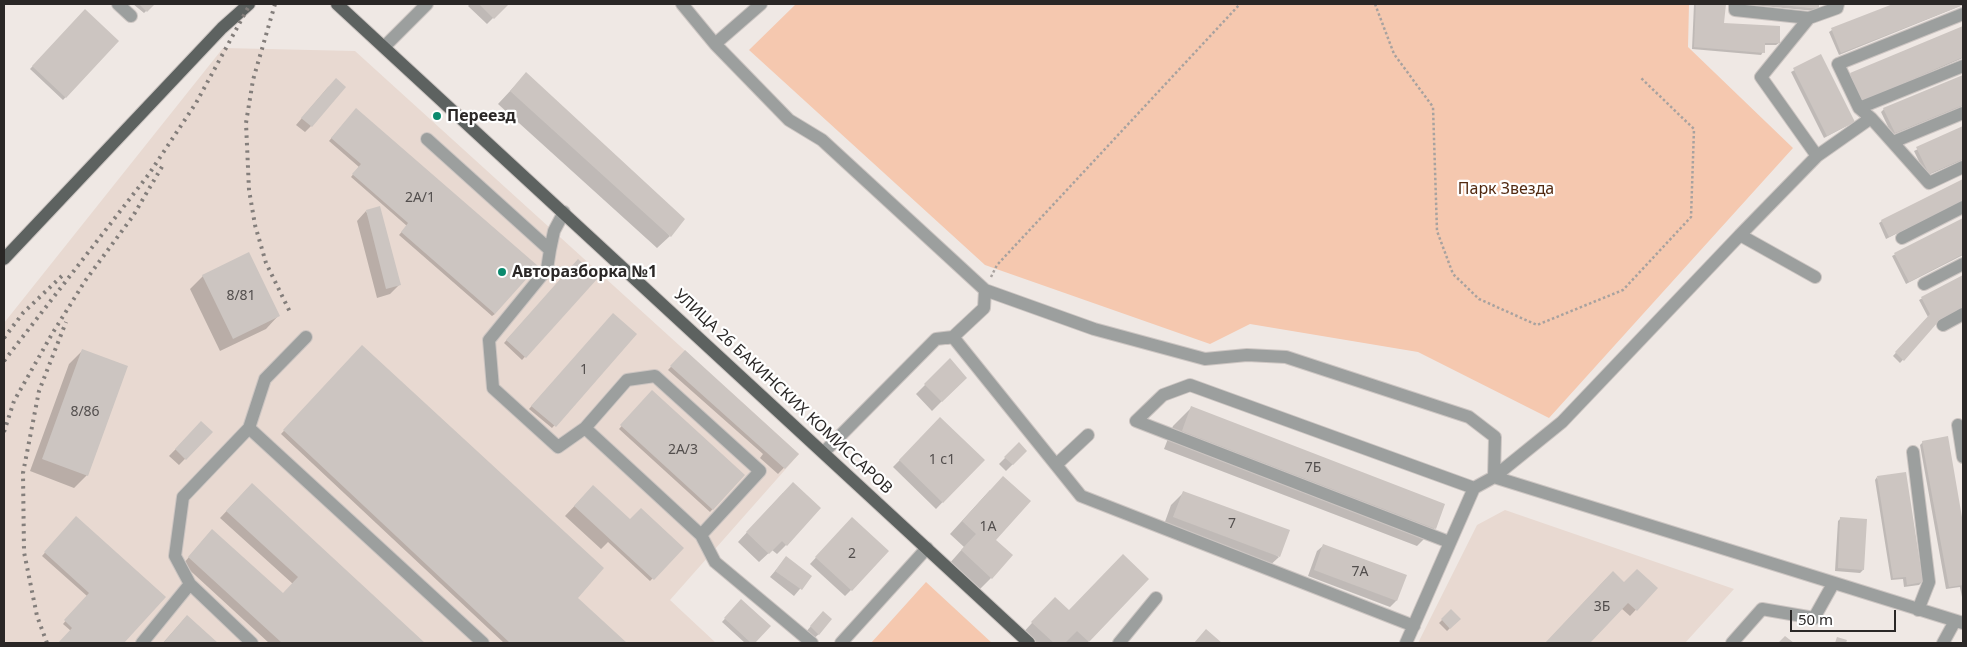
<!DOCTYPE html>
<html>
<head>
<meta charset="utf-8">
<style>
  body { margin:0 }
  #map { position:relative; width:1967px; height:647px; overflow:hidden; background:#efe8e4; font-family:"Noto Sans",sans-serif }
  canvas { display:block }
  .frame { position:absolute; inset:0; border:5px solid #2a2726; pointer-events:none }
  .scale { position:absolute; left:1790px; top:610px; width:106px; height:22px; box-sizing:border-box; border:2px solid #2a2726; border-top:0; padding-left:6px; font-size:15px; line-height:18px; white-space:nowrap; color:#2a2726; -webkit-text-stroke:4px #fff; paint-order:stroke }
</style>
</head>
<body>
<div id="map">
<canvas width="1967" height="647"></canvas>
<div class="frame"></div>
<div class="scale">50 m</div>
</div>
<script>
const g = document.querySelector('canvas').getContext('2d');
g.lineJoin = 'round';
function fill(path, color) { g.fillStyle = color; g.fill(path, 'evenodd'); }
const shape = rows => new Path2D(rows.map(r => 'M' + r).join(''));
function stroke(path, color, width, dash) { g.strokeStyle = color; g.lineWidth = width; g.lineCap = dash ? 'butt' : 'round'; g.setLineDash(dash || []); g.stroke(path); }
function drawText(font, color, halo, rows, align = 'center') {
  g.font = font + ' "Noto Sans",sans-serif'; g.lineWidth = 4.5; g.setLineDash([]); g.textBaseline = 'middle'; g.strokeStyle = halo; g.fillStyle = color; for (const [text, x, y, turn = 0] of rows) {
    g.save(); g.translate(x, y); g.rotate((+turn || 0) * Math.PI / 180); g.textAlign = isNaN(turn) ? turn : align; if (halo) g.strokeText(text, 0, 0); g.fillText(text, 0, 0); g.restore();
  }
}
const built = shape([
  [223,48,355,51,799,454,670,600,716,643,4,643,4,323],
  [1505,510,1734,589,1685,643,1418,643,1477,525]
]);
const green = shape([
  [796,4,1689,4,1688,47,1793,148,1549,418,1418,352,1250,324,1210,344,985,265,749,50],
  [926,582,992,643,871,643]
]);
const shadow = shape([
  [133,4,153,4,144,13],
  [470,4,507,4,487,24,468,6],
  [1694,4,1724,4,1723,25,1779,43,1776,45,1764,45,1763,52,1761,55,1692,49],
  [1741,4,1818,4,1815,11],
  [1896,4,1963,5,1839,55,1829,32,1832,30],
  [85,11,117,42,63,100,30,69],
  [1963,27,1963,58,1859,103,1848,77,1851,74],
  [1821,56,1854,122,1824,138,1791,72],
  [526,74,670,236,657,248,498,104],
  [1963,77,1963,106,1892,135,1881,112,1884,109],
  [329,86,311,126,305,132,296,125],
  [354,112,495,314,492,316,399,235,407,226,351,177,359,167,329,141],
  [1963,127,1963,160,1926,176,1914,151],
  [1963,180,1963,200,1886,239,1879,223,1882,221],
  [366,211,399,285,390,294,377,298,357,221],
  [1963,219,1963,255,1906,284,1892,256],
  [578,261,596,278,522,360,504,343],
  [203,276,278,316,266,329,220,351,190,289],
  [1963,276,1963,309,1934,325,1900,363,1893,356,1928,317,1919,300],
  [613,315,636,334,552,428,529,409],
  [362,347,576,598,625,643,504,643,281,434],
  [82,351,87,475,74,488,30,471,69,364],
  [685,352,797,454,778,474,760,458,763,454,668,370],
  [950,360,965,378,932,411,916,394],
  [653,392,743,475,710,512,619,429],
  [1191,408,1435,528,1417,546,1164,449,1173,426],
  [940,419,983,460,936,509,893,467],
  [201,423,211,432,179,465,169,456],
  [1947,437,1963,530,1963,602,1960,587,1946,589,1920,445,1923,442],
  [1019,444,1026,451,1006,471,999,464],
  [1877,477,1922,582,1919,585,1904,587,1903,579,1891,580,1875,480],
  [252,484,423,643,269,643,183,564,206,537,283,594,293,584,220,518],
  [990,490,991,578,979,590,949,564,964,547,950,534],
  [1184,492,1279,557,1266,569,1162,530,1171,505],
  [783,493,786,545,777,554,772,550,759,562,738,542],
  [584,496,682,548,650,581,608,542,601,549,565,516],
  [76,518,164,597,122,643,60,643,71,631,63,624,87,596,42,556],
  [1841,518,1863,570,1860,573,1835,571,1838,521],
  [846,525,851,590,845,596,810,564],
  [1324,545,1405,576,1396,601,1390,607,1308,576,1317,551],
  [786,558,810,577,794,596,770,577],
  [1147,579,1087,643,1028,643,1020,636,1043,611,1069,612],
  [1606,579,1656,588,1630,616,1621,608,1589,643,1546,643],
  [741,601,769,626,754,643,745,643,722,622],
  [1451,611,1459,619,1447,631,1439,623],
  [187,616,216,643,163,643],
  [817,619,819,634,812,640,805,633]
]);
const building = shape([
  [139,4,155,4,147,12],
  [479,4,509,4,494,19],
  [1696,4,1726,4,1724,23,1780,26,1780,43,1765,43,1765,53,1694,47],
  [1773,4,1819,4,1819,9],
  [1893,4,1963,5,1841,53,1831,28],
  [85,9,119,41,66,98,32,66],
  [1963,26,1963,57,1862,101,1850,73],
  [1821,54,1855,122,1827,136,1793,68],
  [526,72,685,219,671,237,510,91],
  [1963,75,1963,105,1895,133,1883,108],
  [336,78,346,87,312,127,301,118],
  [356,108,538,266,495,314,401,232,408,223,352,174,361,164,331,138],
  [1963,126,1963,159,1929,174,1916,147],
  [1963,179,1963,200,1889,237,1881,220],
  [380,206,401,285,386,289,366,210],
  [1963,218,1963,254,1909,282,1894,253],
  [249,252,280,316,233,339,202,275],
  [578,259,598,278,526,358,506,340],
  [1963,275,1963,309,1938,322,1904,361,1895,352,1930,314,1921,297],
  [613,313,637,334,556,427,531,406],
  [362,345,604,568,578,598,627,643,510,643,283,430],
  [82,349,128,366,88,476,42,459],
  [685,350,799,454,785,469,670,366],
  [950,358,967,378,942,402,924,384],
  [652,390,745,475,713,510,620,425],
  [1191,406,1445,504,1436,529,1182,431],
  [940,417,985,460,943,503,899,460],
  [201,421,213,432,186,460,175,449],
  [1948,436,1963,523,1963,585,1949,587,1922,441],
  [1019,442,1027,451,1013,465,1004,457],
  [1906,472,1923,582,1907,585,1906,577,1893,578,1877,476],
  [1003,476,1031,501,996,540,1013,555,992,579,961,550,976,534,962,521],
  [793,482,821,508,787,546,782,541,769,554,746,532],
  [252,483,425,643,282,643,188,557,212,529,283,593,298,577,226,511],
  [593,485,630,519,641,508,684,548,654,580,574,506],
  [1183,491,1290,530,1280,557,1173,517],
  [76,516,166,597,124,643,58,643,72,628,64,620,89,593,44,552],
  [852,517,889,551,852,591,815,557],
  [1840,517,1867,519,1864,570,1838,568],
  [1323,544,1407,575,1397,601,1314,570],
  [1123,554,1149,579,1089,642,1077,631,1065,643,1054,643,1031,622,1055,597,1069,610],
  [786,556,812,576,802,590,775,571],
  [1637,569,1658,588,1637,611,1628,603,1590,643,1545,643,1613,571,1624,582],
  [741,599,771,626,755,643,751,643,724,618],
  [1451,609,1461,619,1450,629,1441,619],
  [823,611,832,619,819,635,810,626],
  [187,615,218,643,163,643],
  [1206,629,1222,643,1194,643],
  [1785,636,1794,643,1778,643],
  [1837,637,1847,640,1846,643,1835,643]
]);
const path = shape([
  [1375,4,1394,54,1433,107,1437,231,1453,274,1479,299,1537,325,1623,290,1691,217,1694,129,1640,77],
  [991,277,997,265,1240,4]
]);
const minor = shape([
  [118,4,131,16],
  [682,4,715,44,761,4],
  [1735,4,1735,10,1809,18,1837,8,1838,4],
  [1809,18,1761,77,1817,156,1871,118,1859,108,1838,64,1963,14],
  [715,44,789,120,822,140,985,290,1094,329,1205,359,1247,355,1286,357,1469,417,1495,437,1494,477],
  [384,47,427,4],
  [1859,108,1963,66],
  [1871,118,1929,183,1963,167],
  [427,139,550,250,547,269,489,340,493,388,558,447,585,428,627,380,655,376,760,471,701,535],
  [1893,142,1963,113],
  [1740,235,1817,156],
  [1902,238,1963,207],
  [550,250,554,231,564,212],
  [1924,284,1963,264],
  [1943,325,1963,314],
  [947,338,953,337,984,308,985,290],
  [1958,425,1963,457],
  [249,428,483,643],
  [585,428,701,535,715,562,812,643],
  [824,452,936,339,953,337,1081,496,1414,626],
  [1913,452,1929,582,1918,610],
  [1057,464,1088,435],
  [1494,477,1963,623],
  [1449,542,1136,421,1163,395,1190,385,1474,488],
  [142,643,190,584],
  [252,643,190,584,175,556,183,497,249,428,265,379,306,337],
  [841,643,927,548],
  [1119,643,1156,598],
  [1406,643,1474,488,1494,477,1562,422,1740,235,1815,277],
  [1732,643,1762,609,1814,618,1833,584],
  [1943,643,1955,621]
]);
const major = shape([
  [337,4,1029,643],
  [4,259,222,28,249,4]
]);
const rail = shape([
  [275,4,253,80,246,123,249,190,255,225,266,263,290,312],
  [4,338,23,313,65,273],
  [4,361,149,174,196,103,250,4],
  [4,432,14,401,52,334,85,281,133,216,163,165],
  [47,643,37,616,24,552,23,473,39,391,66,322]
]);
const markers = [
  [437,116,5,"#0b8a6e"],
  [502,272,5,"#0b8a6e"]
];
const numberNames = [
  ["2А/1",420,198],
  ["8/81",241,296],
  ["1",584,370],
  ["8/86",85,412],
  ["2А/3",683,450],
  ["1 с1",942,460],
  ["7Б",1313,468],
  ["7",1232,524],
  ["1А",988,527],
  ["2",852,554],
  ["7А",1360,572],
  ["3Б",1602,607]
];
const poiNames = [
  ["Переезд",447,116],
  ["Авторазборка №1",512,272]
];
const parkNames = [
  ["Парк Звезда",1506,189]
];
const streetNames = [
  ["УЛИЦА 26 БАКИНСКИХ КОМИССАРОВ",783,392,43]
];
fill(built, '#e8d9d1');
fill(green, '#f5c8af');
fill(shadow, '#0003');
fill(building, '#ccc5c1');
stroke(minor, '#ccc5c2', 14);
stroke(major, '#ccc5c2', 14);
stroke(path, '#a8a29f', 2.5, [2.5, 2.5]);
stroke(minor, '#9c9f9e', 12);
stroke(major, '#5d6260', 12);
stroke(rail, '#837e7b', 4, [2.5, 5]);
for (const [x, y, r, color] of markers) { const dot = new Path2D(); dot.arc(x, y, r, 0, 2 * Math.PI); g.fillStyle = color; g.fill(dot); stroke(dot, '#fff', 2); }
drawText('14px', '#524e4d', null, numberNames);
drawText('bold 16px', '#2a2726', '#fff', poiNames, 'left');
drawText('16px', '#522a11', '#fff', parkNames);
drawText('16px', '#2a2726', '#fff', streetNames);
</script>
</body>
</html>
